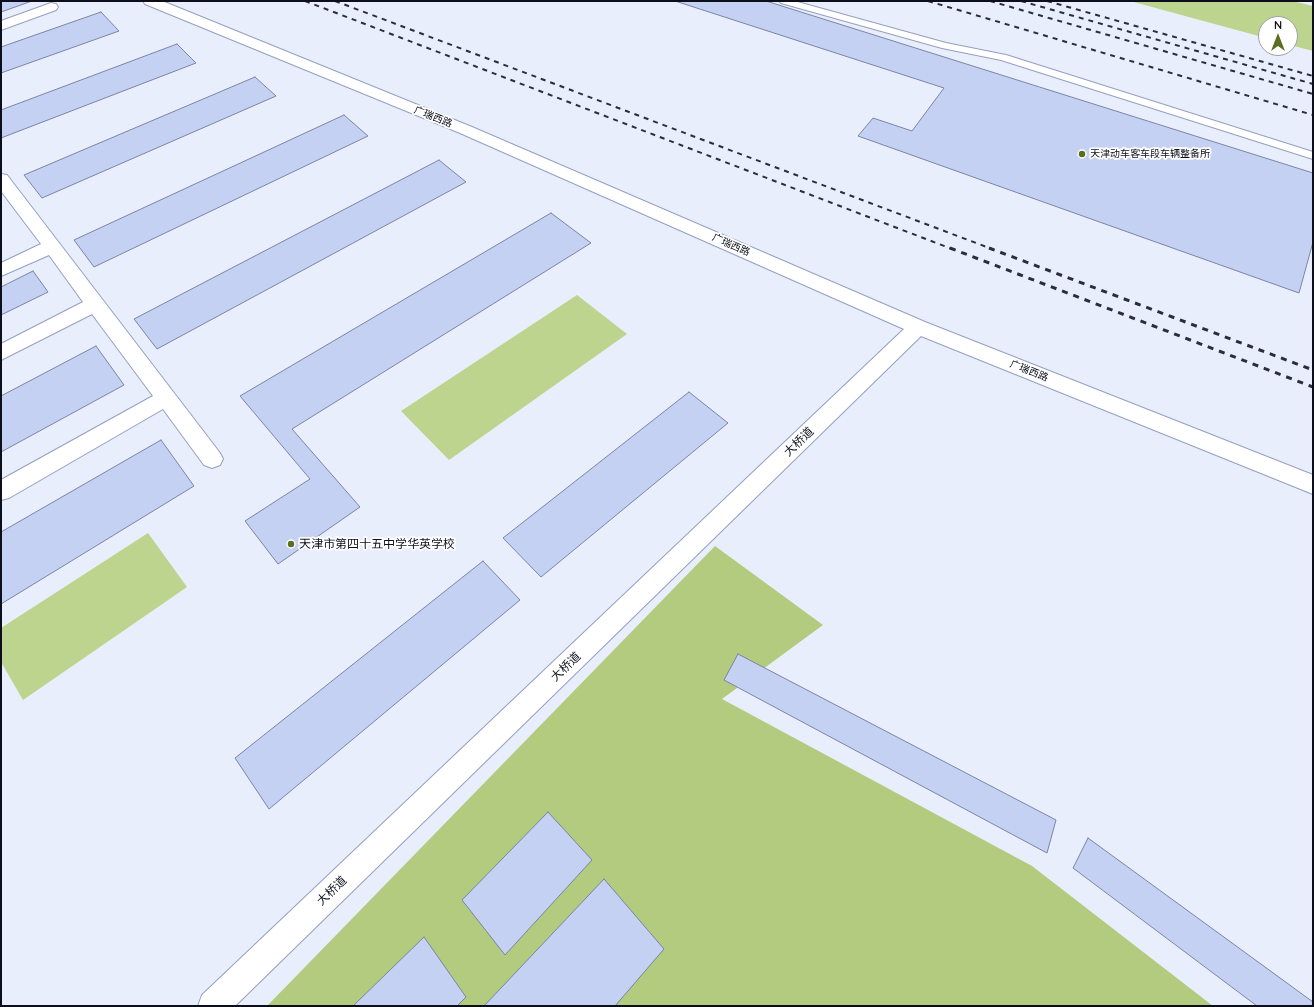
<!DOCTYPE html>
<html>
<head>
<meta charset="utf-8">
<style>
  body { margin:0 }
  #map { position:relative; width:1314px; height:1007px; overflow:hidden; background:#e9eefc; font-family:Quicksand,sans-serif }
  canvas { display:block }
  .frame { position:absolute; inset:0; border:2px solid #0c0f1b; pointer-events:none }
  .north { position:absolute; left:1258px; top:16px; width:40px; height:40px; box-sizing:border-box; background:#fff; border:1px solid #9e9fa4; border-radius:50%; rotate:0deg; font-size:11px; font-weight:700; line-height:16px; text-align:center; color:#0c0f1b }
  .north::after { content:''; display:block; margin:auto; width:14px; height:18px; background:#5a7020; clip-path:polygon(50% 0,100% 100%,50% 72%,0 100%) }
</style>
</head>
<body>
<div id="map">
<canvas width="1314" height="1007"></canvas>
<div class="frame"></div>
<div class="north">N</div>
</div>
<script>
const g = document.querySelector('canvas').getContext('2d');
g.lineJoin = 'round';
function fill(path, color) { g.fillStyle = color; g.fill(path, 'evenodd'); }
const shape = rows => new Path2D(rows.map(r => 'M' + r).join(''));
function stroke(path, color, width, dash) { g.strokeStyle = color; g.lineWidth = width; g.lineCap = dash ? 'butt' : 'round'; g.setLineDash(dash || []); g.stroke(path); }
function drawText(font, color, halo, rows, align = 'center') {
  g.font = font + ' Quicksand,"Noto Sans SC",sans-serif'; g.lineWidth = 3.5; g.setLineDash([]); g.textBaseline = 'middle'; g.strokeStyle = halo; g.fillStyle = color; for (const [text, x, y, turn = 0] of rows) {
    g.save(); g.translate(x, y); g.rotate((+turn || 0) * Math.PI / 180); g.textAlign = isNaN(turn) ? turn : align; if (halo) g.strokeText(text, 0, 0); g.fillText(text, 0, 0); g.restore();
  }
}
const green = shape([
  [1130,1,1292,1,1313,6,1313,51,1290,45,1290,24,1266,24,1266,38],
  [577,295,627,334,449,460,401,411],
  [148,533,187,587,23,700,1,662,1,628]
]);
const forest = shape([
  [715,546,823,625,722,699,1032,866,1213,1006,267,1006]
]);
const building = shape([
  [1,1,32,1,1,12,1,1],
  [675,1,766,1,1313,173,1313,242,1299,293,858,136,873,118,912,131,944,88,675,1],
  [101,12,119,31,1,73,1,47,101,12],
  [177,44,196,63,1,138,1,110,177,44],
  [255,77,276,96,42,198,24,175,255,77],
  [344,115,368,136,94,267,74,240,344,115],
  [439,160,466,182,157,349,134,319,439,160],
  [551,213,591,243,292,429,360,507,278,564,245,521,310,479,240,396,551,213],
  [33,271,48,292,1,315,1,287,33,271],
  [96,346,124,385,1,452,1,396,96,346],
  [689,392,728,423,541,577,503,538,689,392],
  [161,440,194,486,1,604,1,532,161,440],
  [483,561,520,600,269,809,235,758,483,561],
  [738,654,1056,820,1047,853,724,680,738,654],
  [548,812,592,860,505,955,462,900,548,812],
  [1088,838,1313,1002,1313,1006,1257,1006,1073,868,1088,838],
  [604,879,664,949,615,1006,484,1006,604,879],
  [424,937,466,997,457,1006,353,1006,424,937]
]);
const lane = shape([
  [779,1,794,1,946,43,1006,55,1313,152,1313,159,1001,60,942,48,781,3,779,1]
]);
const street = shape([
  [51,3,56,4,58,7,56,10,1,30,1,21,51,3],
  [1,174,7,175,220,453,223,459,220,465,212,468,204,465,163,409,9,498,1,500,1,480,153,396,92,314,1,360,1,344,83,302,49,255,1,276,1,263,41,244,1,191,1,174]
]);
const secondary = shape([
  [143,1,162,1,472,127,925,322,1313,475,1313,494,921,336,235,1006,198,1006,202,995,904,329,460,133,145,4,143,1]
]);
const railFar1 = shape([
  [305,1,952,249],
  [335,1,992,249],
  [928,1,1313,115],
  [990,1,1313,94],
  [1021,1,1313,84],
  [1047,1,1313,76]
]);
const rail = shape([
  [950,248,1313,387],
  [989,248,1313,370]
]);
const markers = [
  [1082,154,4,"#5a7020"],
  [291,544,4,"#5a7020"]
];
const farStreetnames = [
  ["广瑞西路",433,117,22],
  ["广瑞西路",731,245,24],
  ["广瑞西路",1029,371,22]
];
const farPoinames = [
  ["天津动车客车段车辆整备所",1090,154]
];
const streetNames = [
  ["大桥道",799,442,-44],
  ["大桥道",566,667,-44],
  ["大桥道",332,891,-44]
];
const poiNames = [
  ["天津市第四十五中学华英学校",299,544]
];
fill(green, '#bcd48d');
fill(forest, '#b2cb7e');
fill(building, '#c5d1f3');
stroke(building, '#7a84a4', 1);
stroke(lane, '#959fc0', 2);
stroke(street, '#959fc0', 2);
stroke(secondary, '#959fc0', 2);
fill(lane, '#fff');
fill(street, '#fff');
fill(secondary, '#fff');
stroke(railFar1, '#2b2e3a', 2, [5, 5]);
stroke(rail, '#2b2e3a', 3, [6, 6]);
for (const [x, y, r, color] of markers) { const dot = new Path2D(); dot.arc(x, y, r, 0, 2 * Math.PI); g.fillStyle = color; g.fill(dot); stroke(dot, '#fff', 1.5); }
drawText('10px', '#0c0f1b', '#fff', farStreetnames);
drawText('10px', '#0c0f1b', '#fff', farPoinames, 'left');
drawText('12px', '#0c0f1b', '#fff', streetNames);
drawText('12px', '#0c0f1b', '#fff', poiNames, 'left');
</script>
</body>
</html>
